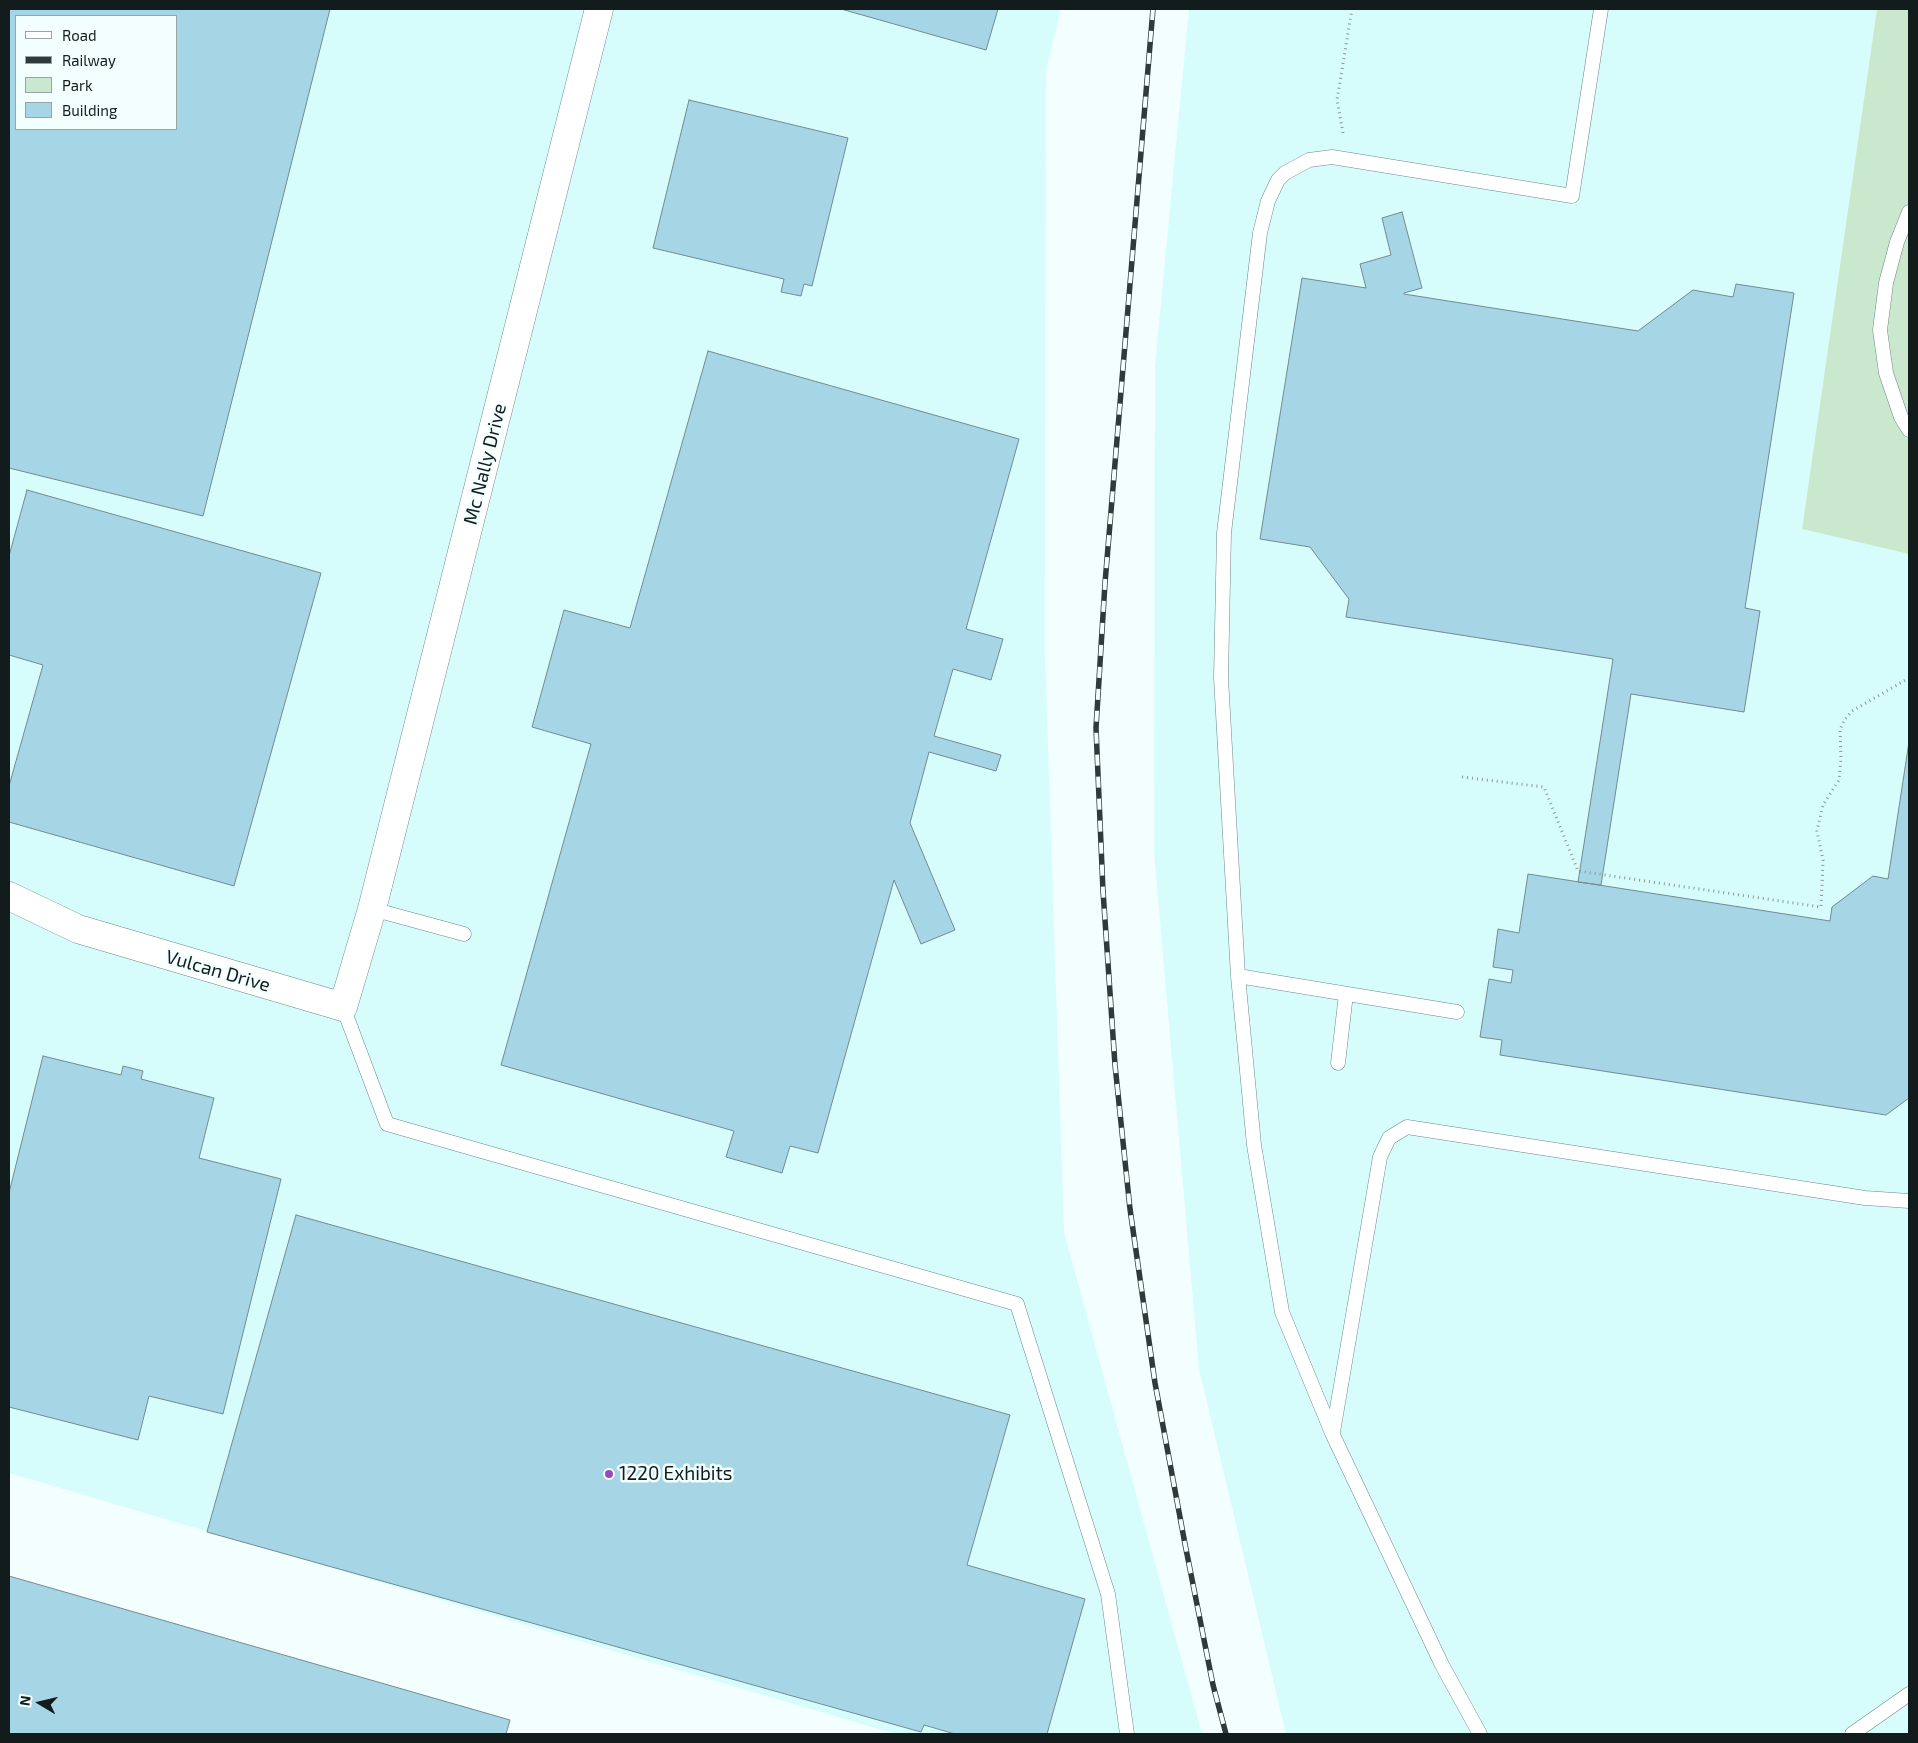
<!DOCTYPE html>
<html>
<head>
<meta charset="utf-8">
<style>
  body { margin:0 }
  #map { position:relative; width:1918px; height:1743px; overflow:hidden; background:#f3fefe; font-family:"Exo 2",sans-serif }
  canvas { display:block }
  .frame { position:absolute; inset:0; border:10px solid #121c1c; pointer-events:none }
  .legend { position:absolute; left:15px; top:15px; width:162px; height:115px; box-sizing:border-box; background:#f3fefe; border:1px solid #99a4a4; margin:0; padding:6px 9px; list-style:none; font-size:15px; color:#121c1c }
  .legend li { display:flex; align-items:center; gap:10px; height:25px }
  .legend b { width:25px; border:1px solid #99a4a4 }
  .north { position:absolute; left:15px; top:1678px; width:50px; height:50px; -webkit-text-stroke:4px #f3fefe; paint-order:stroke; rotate:279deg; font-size:14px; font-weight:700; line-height:20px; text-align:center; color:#121c1c }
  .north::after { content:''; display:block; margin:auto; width:18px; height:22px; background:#121c1c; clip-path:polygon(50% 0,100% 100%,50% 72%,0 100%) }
</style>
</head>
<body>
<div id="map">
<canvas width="1918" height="1743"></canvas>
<div class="frame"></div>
<ul class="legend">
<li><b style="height:6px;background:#fff"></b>Road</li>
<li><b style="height:6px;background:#303a3a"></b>Railway</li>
<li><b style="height:14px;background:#c9e8cd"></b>Park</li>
<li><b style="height:14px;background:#a6d6e5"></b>Building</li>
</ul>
<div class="north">N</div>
</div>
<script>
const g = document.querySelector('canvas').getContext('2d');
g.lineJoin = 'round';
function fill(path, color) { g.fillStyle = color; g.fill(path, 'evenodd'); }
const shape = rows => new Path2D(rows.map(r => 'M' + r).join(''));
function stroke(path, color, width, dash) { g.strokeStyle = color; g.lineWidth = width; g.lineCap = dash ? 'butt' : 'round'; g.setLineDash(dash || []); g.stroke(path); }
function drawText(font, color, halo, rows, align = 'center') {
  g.font = font + ' "Exo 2",sans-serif'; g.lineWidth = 5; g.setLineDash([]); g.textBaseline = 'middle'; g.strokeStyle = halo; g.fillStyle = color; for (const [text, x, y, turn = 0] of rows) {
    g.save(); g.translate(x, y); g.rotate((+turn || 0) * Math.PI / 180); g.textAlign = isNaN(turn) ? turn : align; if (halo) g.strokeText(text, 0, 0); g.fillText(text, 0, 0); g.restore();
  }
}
const built = shape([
  [9,9,1061,9,1046,70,1045,653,1064,1232,1202,1734,896,1734,9,1473],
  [16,16,176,16,176,129,16,129],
  [1189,9,1877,9,1802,529,1909,554,1909,1734,1286,1734,1199,1369,1154,852,1155,366]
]);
const green = shape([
  [1877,9,1909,9,1909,554,1802,529]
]);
const building = shape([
  [9,9,330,9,203,516,9,468,9,9],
  [16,16,176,16,176,129,16,129,16,16],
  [841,9,998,9,986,50,841,9],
  [689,100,848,138,812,286,804,284,801,296,781,292,784,279,653,248,689,100],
  [1402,212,1422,288,1404,293,1404,294,1638,331,1693,290,1733,297,1736,284,1794,293,1745,608,1760,611,1744,712,1631,694,1601,885,1578,882,1613,659,1346,617,1349,599,1310,547,1260,539,1302,278,1366,288,1360,264,1391,255,1382,218,1402,212],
  [708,351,1019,439,966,629,1003,639,991,680,953,669,934,736,1001,755,996,771,929,752,910,823,955,930,921,944,894,880,818,1153,790,1146,782,1173,726,1157,734,1131,501,1065,591,744,532,727,564,610,630,628,708,351],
  [27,490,321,573,234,886,9,822,9,786,43,665,9,655,9,556,27,490],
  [1909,742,1909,1098,1886,1115,1500,1055,1502,1040,1480,1037,1489,979,1511,983,1513,970,1493,967,1498,929,1519,933,1528,874,1830,921,1832,907,1873,876,1888,879,1909,742],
  [43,1056,121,1075,123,1066,143,1071,141,1079,214,1098,199,1158,281,1179,223,1414,149,1396,138,1440,9,1407,9,1193,43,1056],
  [296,1215,1010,1415,967,1565,1085,1599,1047,1734,955,1734,924,1725,921,1732,207,1532,296,1215],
  [9,1576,510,1720,506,1734,9,1734,9,1576]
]);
const path = shape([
  [1343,133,1337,100,1352,9],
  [1462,777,1544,787,1578,871,1821,907,1823,860,1817,831,1823,805,1839,780,1841,758,1840,729,1845,719,1852,711,1909,678]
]);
const lane = shape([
  [1909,212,1897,242,1886,283,1880,330,1886,373,1901,417,1909,430],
  [372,909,464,934],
  [1238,976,1457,1012],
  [343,1007,387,1124,1017,1304,1108,1594,1127,1734],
  [1338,1063,1346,994],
  [1333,1432,1380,1157,1389,1138,1407,1127,1865,1198,1909,1201],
  [1480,1734,1442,1665,1332,1433,1282,1312,1254,1145,1238,976,1221,678,1224,533,1260,233,1268,201,1278,180,1285,173,1309,160,1332,157,1572,196,1601,9],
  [1852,1734,1909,1694]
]);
const street = shape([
  [9,896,78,929,343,1007,372,909,599,9]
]);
const rail = shape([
  [1153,9,1105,583,1096,728,1103,891,1115,1065,1130,1209,1155,1383,1185,1544,1213,1685,1226,1734]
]);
const markers = [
  [609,1474,5,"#954bbe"]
];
const streetNames = [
  ["Mc Nally Drive",485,464,-76],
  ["Vulcan Drive",218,971,16]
];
const poiNames = [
  ["1220 Exhibits",619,1474]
];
fill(built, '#d6fdfc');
fill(green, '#c9e8cd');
fill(building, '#a6d6e5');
stroke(building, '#738b93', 1);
stroke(lane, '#6e8888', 15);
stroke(street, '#6e8888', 29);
stroke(path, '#8d9898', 3, [1, 4]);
stroke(lane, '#fff', 14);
stroke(street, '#fff', 28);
stroke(rail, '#303a3a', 5.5);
stroke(rail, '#f3fefe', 4, [11]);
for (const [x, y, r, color] of markers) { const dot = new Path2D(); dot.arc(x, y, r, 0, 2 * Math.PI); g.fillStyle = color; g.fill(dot); stroke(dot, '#f3fefe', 2); }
drawText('19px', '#121c1c', '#f3fefe', streetNames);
drawText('19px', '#121c1c', '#f3fefe', poiNames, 'left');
</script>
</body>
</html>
